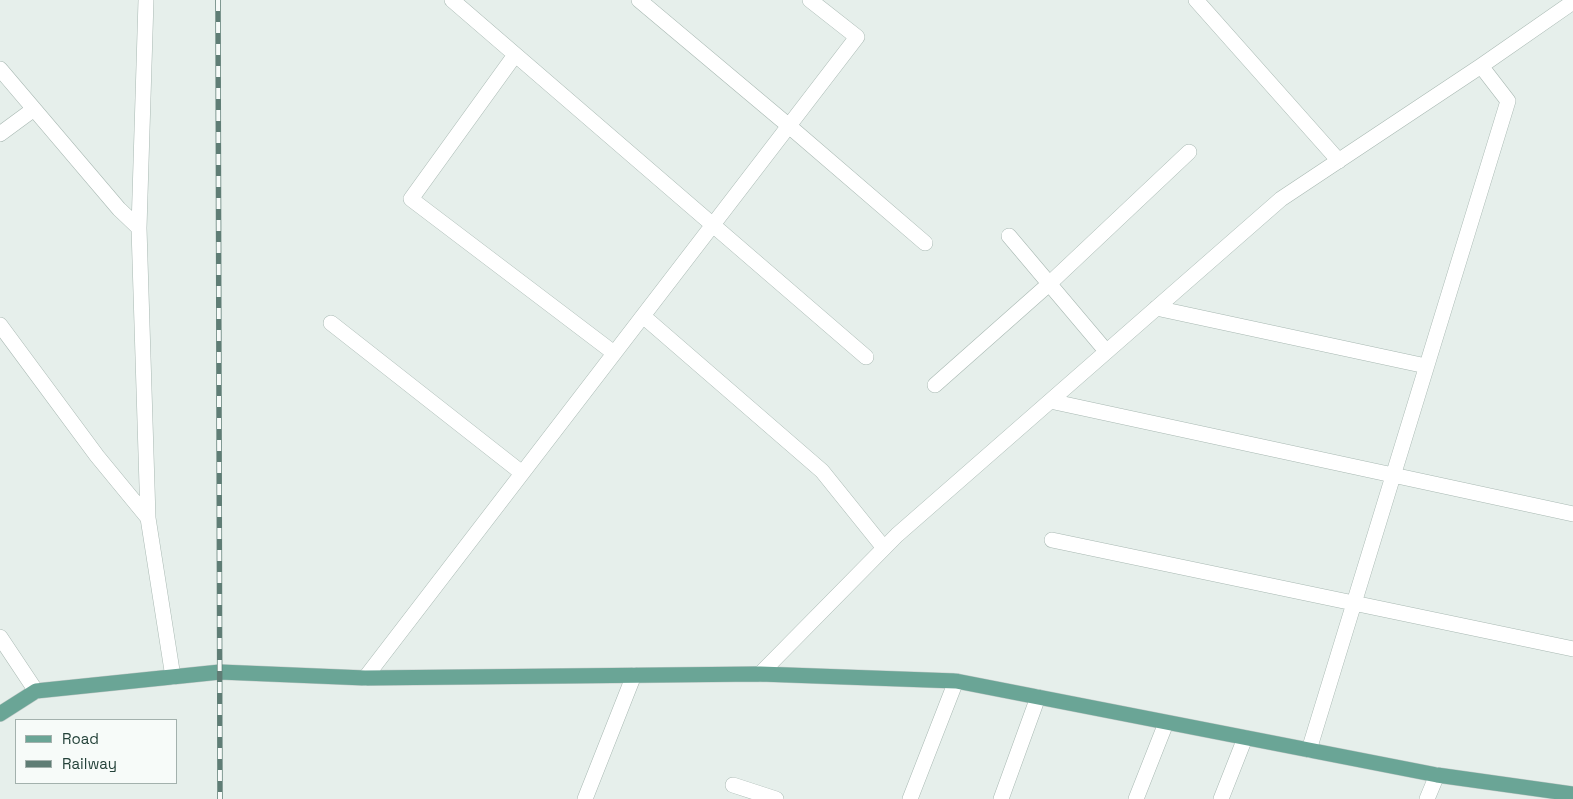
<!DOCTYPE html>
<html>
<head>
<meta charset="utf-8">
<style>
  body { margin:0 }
  #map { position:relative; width:1573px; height:799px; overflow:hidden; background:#e6efeb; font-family:"Space Grotesk",sans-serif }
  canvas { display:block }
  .legend { position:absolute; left:15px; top:719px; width:162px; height:65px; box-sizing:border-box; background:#f7fbf9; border:1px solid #a3b1ad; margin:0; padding:6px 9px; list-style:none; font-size:15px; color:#24423a }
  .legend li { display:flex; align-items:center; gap:10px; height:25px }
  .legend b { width:25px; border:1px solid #a3b1ad }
</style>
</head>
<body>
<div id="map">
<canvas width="1573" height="799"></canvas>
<ul class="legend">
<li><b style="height:6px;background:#6aa596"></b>Road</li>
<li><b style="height:6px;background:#5f7d75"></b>Railway</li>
</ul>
</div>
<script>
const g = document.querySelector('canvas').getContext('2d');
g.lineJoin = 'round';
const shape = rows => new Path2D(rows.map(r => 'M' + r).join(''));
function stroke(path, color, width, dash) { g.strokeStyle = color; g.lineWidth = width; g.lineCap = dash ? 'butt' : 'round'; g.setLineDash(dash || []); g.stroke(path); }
const minor = shape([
  [146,0,139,228,148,518],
  [452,0,866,357],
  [639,0,789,126,925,243],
  [1196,0,1339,161],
  [515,55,411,199,614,353],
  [0,69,119,209,139,228],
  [0,134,34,109],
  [1009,236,1106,351],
  [1156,308,1426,366],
  [643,316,822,471,884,548],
  [331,323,522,473],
  [0,325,97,456,148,518,173,677],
  [935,385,1049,284,1189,152],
  [1050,401,1573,514],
  [1052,540,1573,649],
  [0,637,36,691],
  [760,674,897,535,1281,199,1481,66,1573,2],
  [365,678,857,37,810,0],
  [1309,750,1508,101,1481,66],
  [733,785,776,799],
  [585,799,634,675],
  [910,799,956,681],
  [1001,799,1038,697],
  [1136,799,1166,723],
  [1221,799,1245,738],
  [1427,799,1437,775]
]);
const major = shape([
  [0,714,36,691,220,672,365,678,760,674,956,681,1437,775,1573,794]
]);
const rail = shape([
  [218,0,220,799]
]);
stroke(minor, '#a8b8b2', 16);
stroke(major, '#c2cac8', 16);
stroke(minor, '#fff', 15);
stroke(major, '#6aa596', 15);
stroke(rail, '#5f7d75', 5.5);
stroke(rail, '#f7fbf9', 4, [11]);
</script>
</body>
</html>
